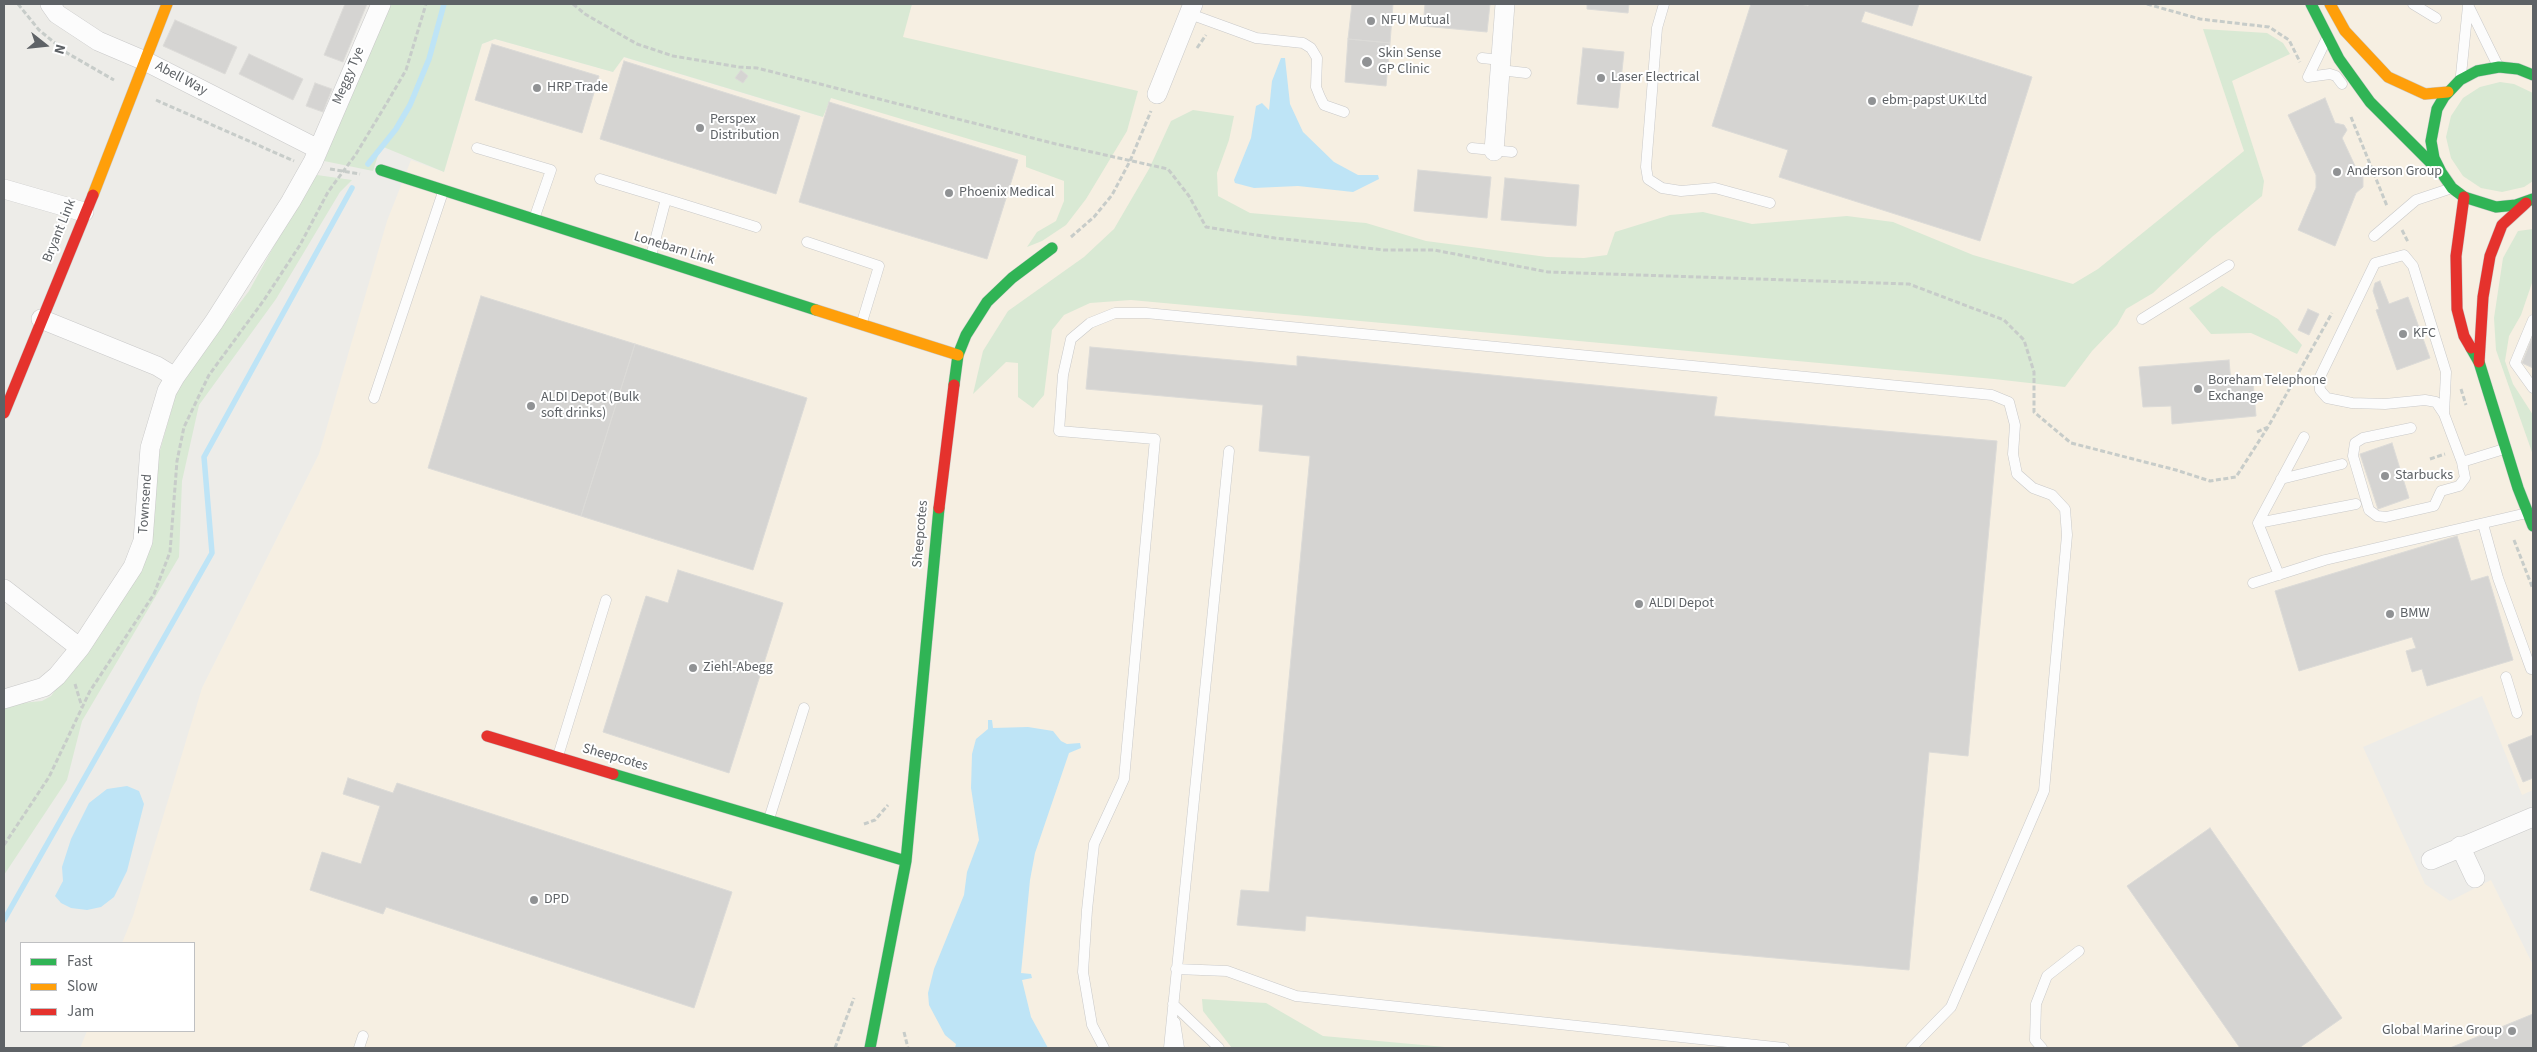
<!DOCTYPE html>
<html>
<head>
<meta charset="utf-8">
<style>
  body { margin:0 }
  #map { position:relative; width:2537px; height:1052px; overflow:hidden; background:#edece8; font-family:"Source Sans 3",sans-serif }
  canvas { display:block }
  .frame { position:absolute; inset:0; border:5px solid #5e6266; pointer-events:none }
  .legend { position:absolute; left:20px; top:942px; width:175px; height:90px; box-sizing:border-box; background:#fff; border:1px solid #bfc0c2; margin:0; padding:6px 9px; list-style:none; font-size:15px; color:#5e6266 }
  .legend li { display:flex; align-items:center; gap:10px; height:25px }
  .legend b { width:25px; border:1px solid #bfc0c2 }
  .north { position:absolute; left:20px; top:20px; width:50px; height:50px; -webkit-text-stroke:4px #fff; paint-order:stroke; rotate:106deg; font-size:14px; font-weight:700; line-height:20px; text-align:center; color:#5e6266 }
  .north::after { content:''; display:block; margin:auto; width:18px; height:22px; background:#5e6266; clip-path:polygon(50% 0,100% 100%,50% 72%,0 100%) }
</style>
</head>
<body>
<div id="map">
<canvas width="2537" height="1052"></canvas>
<div class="frame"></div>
<ul class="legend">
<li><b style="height:6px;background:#30b455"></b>Fast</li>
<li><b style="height:6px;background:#ff9f0a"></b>Slow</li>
<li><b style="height:6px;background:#e5322d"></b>Jam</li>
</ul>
<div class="north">N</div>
</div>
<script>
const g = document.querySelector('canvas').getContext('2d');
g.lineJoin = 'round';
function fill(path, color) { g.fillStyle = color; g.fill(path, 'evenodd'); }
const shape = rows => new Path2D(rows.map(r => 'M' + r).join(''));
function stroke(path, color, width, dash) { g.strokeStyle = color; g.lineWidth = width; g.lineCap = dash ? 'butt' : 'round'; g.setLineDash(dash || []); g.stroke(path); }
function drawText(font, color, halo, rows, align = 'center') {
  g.font = font + ' "Source Sans 3",sans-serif'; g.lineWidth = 4; g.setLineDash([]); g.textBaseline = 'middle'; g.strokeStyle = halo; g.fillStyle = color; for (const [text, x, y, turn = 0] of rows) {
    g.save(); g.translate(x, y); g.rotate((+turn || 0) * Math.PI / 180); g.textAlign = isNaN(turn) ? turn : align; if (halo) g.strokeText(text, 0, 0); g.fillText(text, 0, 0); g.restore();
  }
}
const commercial = shape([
  [912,4,2533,4,2533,790,2522,795,2482,696,2363,747,2425,884,2450,901,2491,880,2533,965,2533,1048,80,1048,87,1031,194,1031,194,943,122,943,133,916,202,688,319,454,387,221,411,160,444,172,482,44,495,39,613,72,623,57,822,117,831,98,902,37]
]);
const green = shape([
  [389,4,912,4,903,37,1138,91,1127,131,1086,199,1066,225,1042,241,1027,247,1037,232,1056,221,1064,201,1064,181,1026,167,1026,156,831,98,823,117,624,57,613,72,495,39,482,44,444,172,381,146,373,171,324,161],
  [2203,29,2267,33,2283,43,2290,54,2232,81,2264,181,2262,196,2213,236,2153,293,2126,309,2117,325,2092,351,2065,387,1994,379,1131,300,1090,303,1064,315,1052,330,1044,395,1033,408,1018,397,1018,363,1006,362,973,394,983,351,1008,311,1084,257,1114,229,1149,169,1171,121,1193,110,1234,116,1229,140,1217,173,1218,196,1250,213,1366,223,1426,241,1547,257,1584,258,1607,255,1615,232,1670,215,1703,212,1752,224,1847,216,1893,222,1973,255,2073,284,2098,269,2244,151],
  [2500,82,2514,84,2533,93,2533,181,2524,187,2502,192,2481,188,2463,176,2451,158,2446,137,2451,116,2463,98,2480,87],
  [317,175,352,180,340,192,276,299,199,405,182,481,179,557,82,721,67,780,4,875,4,708,12,704,42,701,51,696,139,574,152,545,157,461,179,383,249,291,300,199],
  [2533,229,2533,280,2521,315,2509,336,2505,361,2513,384,2533,415,2533,455,2496,350,2494,318,2503,258,2518,231],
  [2222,286,2278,319,2302,345,2297,354,2251,333,2211,334,2189,308],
  [1202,999,1266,1003,1323,1036,1456,1048,1232,1048,1203,1011]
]);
const water = shape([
  [1281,58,1285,58,1290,104,1303,132,1334,162,1358,175,1378,175,1379,179,1353,192,1298,186,1254,188,1235,183,1234,180,1251,138,1256,106,1262,103,1269,110,1272,81],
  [988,720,992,720,993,728,1028,727,1053,731,1061,741,1067,744,1080,743,1081,748,1069,753,1035,853,1030,880,1021,973,1031,974,1032,978,1022,980,1031,1017,1048,1048,955,1048,956,1044,945,1035,929,1005,928,993,934,969,964,895,967,872,979,840,971,788,972,754,976,739,988,729],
  [127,786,139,791,144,804,127,871,114,897,101,907,87,910,71,908,61,903,55,896,63,881,62,867,71,839,89,803,107,789]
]);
const stream = shape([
  [368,164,396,129,410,105,429,59,444,4],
  [4,920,212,553,204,457,352,188]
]);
const building = shape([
  [345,4,367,4,343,62,324,55,345,4],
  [1352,4,1393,4,1390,43,1348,39,1352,4],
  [1425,4,1490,4,1487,32,1423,26,1425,4],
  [1587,4,1629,4,1628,13,1587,9,1587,4],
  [1751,4,1800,4,1808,6,1809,4,1919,4,1912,26,1865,11,1861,22,2032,77,1980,241,1779,177,1788,150,1712,126,1751,4],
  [175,20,237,47,225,74,163,46,175,20],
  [1348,39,1390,43,1386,86,1345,82,1348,39],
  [492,44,599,76,582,133,475,100,492,44],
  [1583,48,1624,52,1618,108,1577,104,1583,48],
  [249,54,303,79,293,100,239,74,249,54],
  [624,61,800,116,776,194,600,139,624,61],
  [741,70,748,76,743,83,735,78,741,70],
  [315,83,332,89,323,112,306,106,315,83],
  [2325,98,2335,123,2344,125,2347,130,2342,138,2356,168,2363,175,2363,187,2356,193,2335,246,2298,230,2316,188,2316,175,2288,115,2325,98],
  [829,102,1018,160,987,259,799,202,829,102],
  [1418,170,1491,177,1487,218,1414,211,1418,170],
  [1505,178,1579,185,1576,226,1501,220,1505,178],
  [2380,281,2389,304,2408,297,2430,358,2397,370,2376,310,2379,309,2373,291,2375,283,2380,281],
  [481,296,635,344,581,516,428,468,481,296],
  [2308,309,2319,314,2309,335,2298,330,2308,309],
  [2533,336,2533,368,2522,363,2533,336],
  [635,344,807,398,753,570,581,516,635,344],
  [1090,347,1297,366,1297,356,1717,397,1714,416,1997,441,1968,756,1929,752,1909,970,1306,916,1305,931,1237,925,1241,890,1269,892,1310,456,1259,451,1263,405,1086,389,1090,347],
  [2229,360,2231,383,2253,382,2256,416,2172,424,2171,406,2143,407,2139,367,2229,360],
  [2392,443,2409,498,2378,509,2360,454,2392,443],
  [2457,536,2471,581,2488,576,2513,660,2427,686,2422,669,2412,672,2406,651,2416,648,2412,637,2299,671,2275,591,2457,536],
  [678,570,783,603,729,773,603,732,646,596,668,603,678,570],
  [2533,735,2533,778,2523,782,2508,745,2533,735],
  [348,778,393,793,397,783,732,892,694,1008,386,907,383,914,310,890,322,852,361,864,380,806,343,794,348,778],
  [2210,828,2342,1018,2299,1048,2240,1048,2127,886,2210,828],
  [2533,1014,2533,1048,2450,1048,2533,1014]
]);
const path = shape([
  [18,4,39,30,67,53,114,80],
  [573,4,585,14,637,44,673,56,739,67,757,68,1056,144,1168,169,1189,196,1206,227,1275,238,1384,250,1434,250,1548,272,1909,284,2004,320,2024,340,2034,372,2034,412,2071,443,2176,470,2210,481,2236,477,2268,427,2332,313],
  [2147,4,2200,19,2269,27,2289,40,2300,62],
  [1197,48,1206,35],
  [156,100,294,161],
  [2351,117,2387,206],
  [330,169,360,174],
  [2402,230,2408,242],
  [1071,237,1094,217,1112,195,1130,161,1151,111],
  [2461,389,2466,405],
  [2257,432,2268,427],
  [2430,459,2445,454],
  [2514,540,2533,589],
  [75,684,82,707],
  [864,824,875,820,888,805],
  [4,845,49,777,90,691,154,594,170,552,177,461,184,427,209,375,264,300,300,245,328,192,356,154,388,101,406,70,426,4],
  [904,1032,908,1048],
  [835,1048,854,998]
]);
const lane = shape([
  [1664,4,1657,28,1646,167,1648,179,1662,188,1681,191,1715,188,1770,203],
  [2413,4,2436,18],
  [2468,5,2498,66],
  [1190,14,1256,38,1303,43,1311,48,1317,58,1316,87,1320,97,1324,105,1344,112],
  [1482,58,1501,60],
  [1500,70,1526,73],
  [2461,75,2468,6],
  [2308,77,2330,74,2336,76,2342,84],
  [2308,77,2326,40],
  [477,148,551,170,534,219],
  [1472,148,1512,152],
  [600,179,666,199],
  [2374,236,2416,200,2449,189],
  [807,242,879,266,862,322],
  [651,256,666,199,756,227],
  [2142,319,2229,265],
  [2533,320,2515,363,2533,388],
  [374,398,443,192],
  [2411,428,2363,438,2355,443,2353,456,2369,510,2377,516,2386,517,2434,506,2441,491,2459,486,2465,478,2462,462,2444,414,2436,402,2425,400,2385,404,2352,403,2327,398,2320,390,2319,379,2375,263,2404,255,2413,266,2446,372,2444,414],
  [2462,462,2504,449],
  [2281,479,2342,464],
  [2258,523,2356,504],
  [2483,524,2498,578,2531,669],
  [2279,575,2258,523,2304,437],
  [2253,583,2325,560,2527,513],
  [2506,677,2517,713],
  [558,756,606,600],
  [769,819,804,708],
  [1176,969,1227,971,1296,996,1784,1048],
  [1173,1004,1219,1048],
  [1175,1022,1179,1048],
  [359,1048,363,1036],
  [1104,1048,1092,1025,1083,972,1087,910,1094,844,1124,779,1155,439,1059,431,1063,375,1071,339,1090,323,1115,313,1146,313,1992,395,2009,402,2015,425,2013,454,2017,474,2033,488,2052,495,2065,509,2067,535,2044,791,1951,1007,1911,1048],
  [1169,1048,1229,451],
  [2042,1048,2035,1040,2036,1004,2047,976,2079,951]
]);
const street = shape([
  [50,4,57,14,98,41,145,61,318,149],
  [1157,94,1193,4],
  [1494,151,1505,4],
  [4,189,84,212],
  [41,319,157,366,175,377,167,391,150,448,143,541,133,567,80,648],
  [175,377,214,322,291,201,313,162,381,4],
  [4,589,80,648,57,676,44,687,4,699],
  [2460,846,2475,878],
  [2431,860,2533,817]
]);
const fast = shape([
  [2311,4,2339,59,2370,102,2438,170],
  [2533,75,2518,69,2499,67,2477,71,2460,80,2444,97,2437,109,2431,141,2434,158,2441,172,2452,188,2464,197,2496,207,2516,205,2533,199],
  [381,170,816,310],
  [2471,348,2479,362,2518,488,2533,526],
  [954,385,958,355,966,335,987,302,1012,278,1052,248],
  [613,774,906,861],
  [870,1048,906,861,939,508]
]);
const slow = shape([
  [2330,4,2345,31,2388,77,2425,94,2448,92],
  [93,195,167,4],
  [816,310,958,355]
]);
const jam = shape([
  [2464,197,2456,256,2457,309,2464,336,2471,348],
  [2479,362,2483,297,2490,256,2502,225,2526,203],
  [4,413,93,195],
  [939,508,954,385],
  [487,736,613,774]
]);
const markers = [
  [1371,21,5,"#909294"],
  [1367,62,6,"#909294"],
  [1601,78,5,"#909294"],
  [537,88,5,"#909294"],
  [1872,101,5,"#909294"],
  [700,128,5,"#909294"],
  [2337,172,5,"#909294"],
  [949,193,5,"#909294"],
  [2403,334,5,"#909294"],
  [2198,389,5,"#909294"],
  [531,406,5,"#909294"],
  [2385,476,5,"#909294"],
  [1639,604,5,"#909294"],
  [2390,614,5,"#909294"],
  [693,668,5,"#909294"],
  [534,900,5,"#909294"],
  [2512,1031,5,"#909294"]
];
const poiNames = [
  ["NFU Mutual",1381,21],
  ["Skin Sense",1378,54],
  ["GP Clinic",1378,70],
  ["Laser Electrical",1611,78],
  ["HRP Trade",547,88],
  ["ebm-papst UK Ltd",1882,101],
  ["Perspex",710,120],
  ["Distribution",710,136],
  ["Anderson Group",2347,172],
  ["Phoenix Medical",959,193],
  ["KFC",2413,334],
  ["Boreham Telephone",2208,381],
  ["Exchange",2208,397],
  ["ALDI Depot (Bulk",541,398],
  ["soft drinks)",541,414],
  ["Starbucks",2395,476],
  ["ALDI Depot",1649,604],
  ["BMW",2400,614],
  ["Ziehl-Abegg",703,668],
  ["DPD",544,900],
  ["Global Marine Group",2502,1031,"right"]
];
const streetNames = [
  ["Meggy Tye",349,76,-67],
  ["Abell Way",181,79,28],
  ["Bryant Link",60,231,-68],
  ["Lonebarn Link",674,249,17],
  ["Townsend",146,504,-86],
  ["Sheepcotes",921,534,-85],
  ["Sheepcotes",615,758,16]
];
fill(commercial, '#f6efe2');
fill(green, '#d9e9d4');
fill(water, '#bee4f6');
stroke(stream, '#bee4f6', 5.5);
fill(building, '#d5d4d2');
stroke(building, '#dcdbd8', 1);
stroke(lane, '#c9c9c9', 11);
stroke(street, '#c9c9c9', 20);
stroke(fast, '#c9c9c9', 12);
stroke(slow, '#c9c9c9', 12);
stroke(jam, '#c9c9c9', 12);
stroke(path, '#c7ccc9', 3, [5, 2.5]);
stroke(lane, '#fcfcfc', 10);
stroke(street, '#fcfcfc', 19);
stroke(fast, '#30b455', 11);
stroke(slow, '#ff9f0a', 11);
stroke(jam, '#e5322d', 11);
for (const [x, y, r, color] of markers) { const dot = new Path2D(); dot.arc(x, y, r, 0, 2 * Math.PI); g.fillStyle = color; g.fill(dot); stroke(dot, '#fff', 2); }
drawText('14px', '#5e6266', '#fff', poiNames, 'left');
drawText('14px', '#5e6266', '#fff', streetNames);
</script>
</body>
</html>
